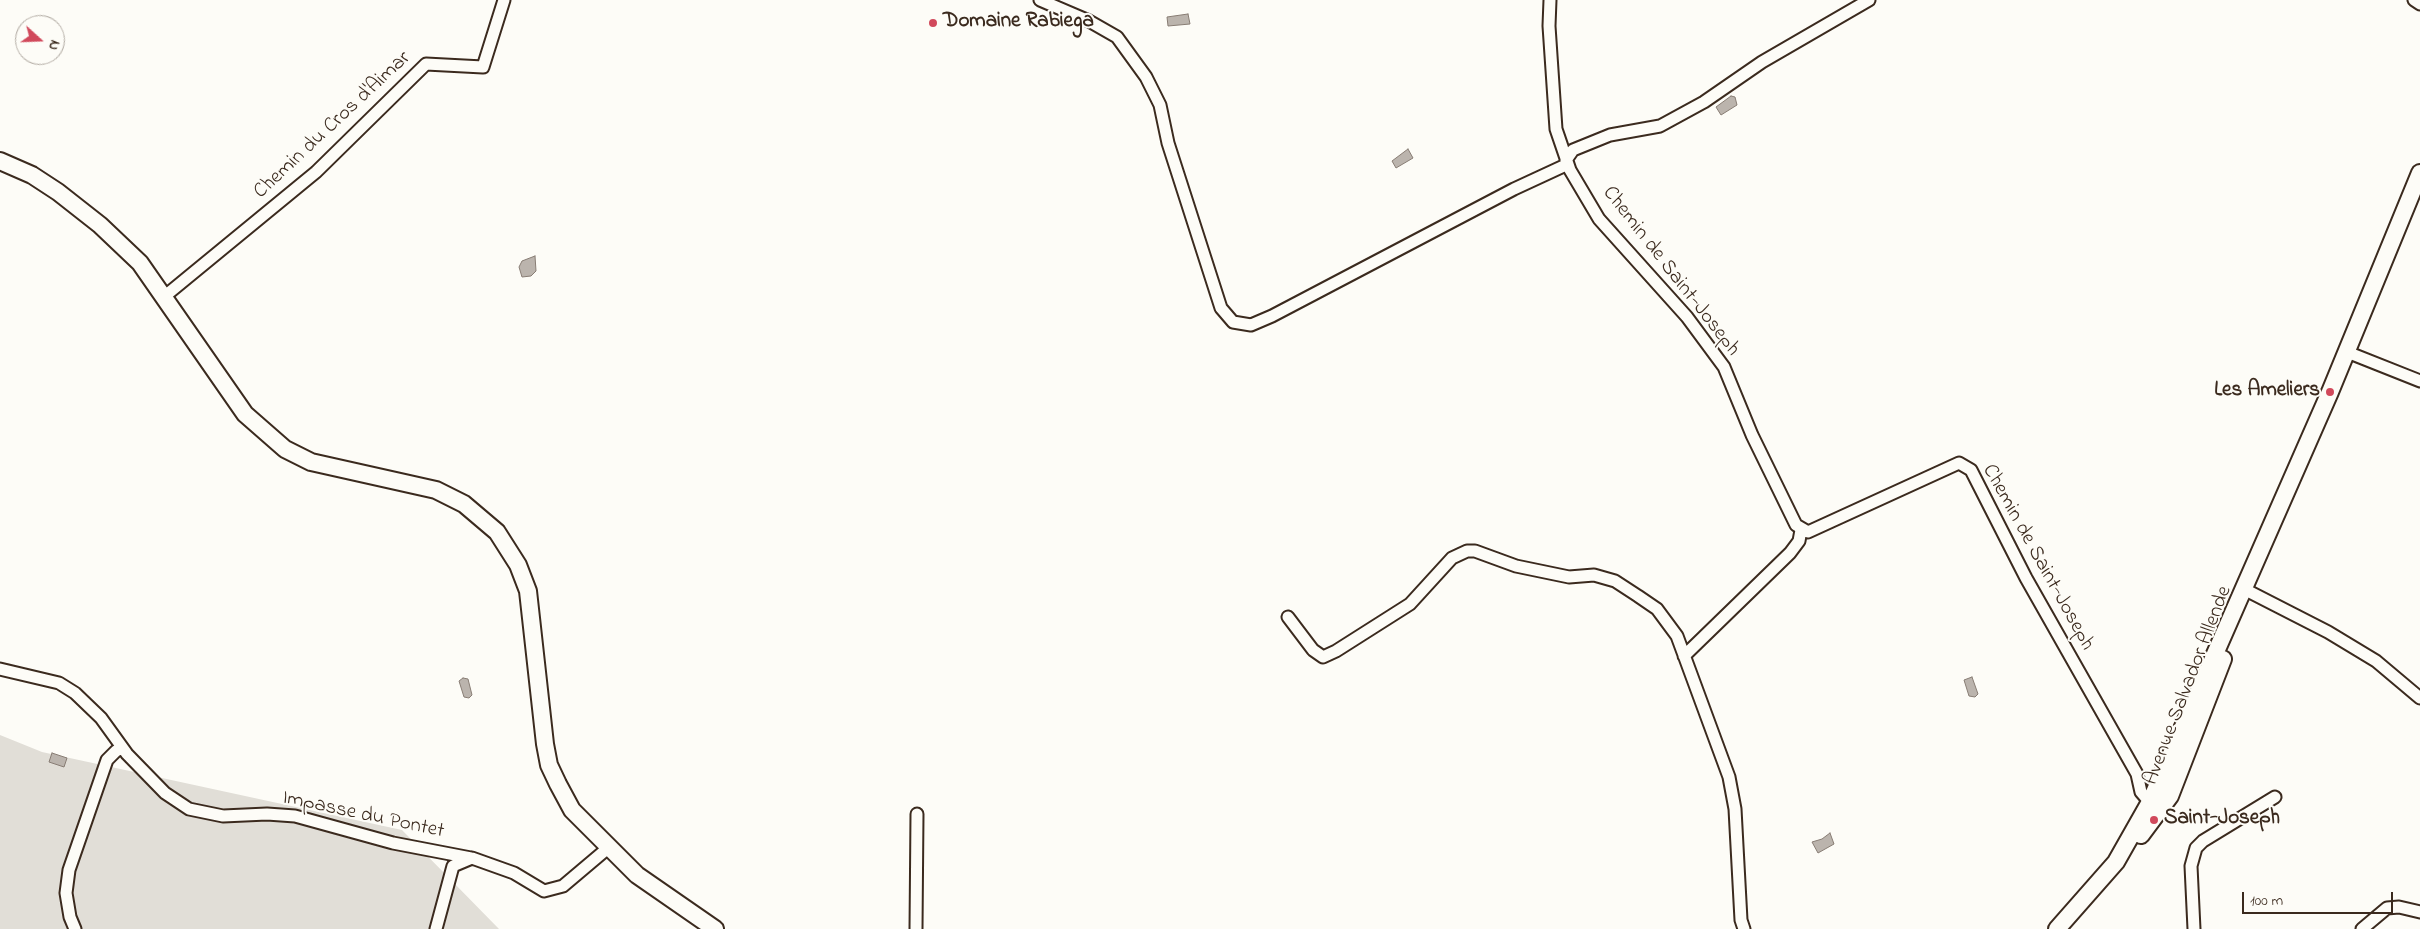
<!DOCTYPE html>
<html>
<head>
<meta charset="utf-8">
<style>
  body { margin:0 }
  #map { position:relative; width:2420px; height:929px; overflow:hidden; background:#fdfcf7; font-family:"Indie Flower",sans-serif }
  canvas { display:block }
  .north { position:absolute; left:15px; top:15px; width:50px; height:50px; box-sizing:border-box; background:#fdfcf7; border:1px solid #afa8a0; border-radius:50%; rotate:110deg; font-size:14px; font-weight:700; line-height:20px; text-align:center; color:#3b2a1e }
  .north::after { content:''; display:block; margin:auto; width:18px; height:22px; background:#d1495b; clip-path:polygon(50% 0,100% 100%,50% 72%,0 100%) }
  .scale { position:absolute; left:2242px; top:892px; width:151px; height:22px; box-sizing:border-box; border:2px solid #3b2a1e; border-top:0; padding-left:6px; font-size:15px; line-height:18px; white-space:nowrap; color:#3b2a1e; -webkit-text-stroke:4px #fdfcf7; paint-order:stroke }
</style>
</head>
<body>
<div id="map">
<canvas width="2420" height="929"></canvas>
<div class="north">N</div>
<div class="scale">100 m</div>
</div>
<script>
const g = document.querySelector('canvas').getContext('2d');
g.lineJoin = 'round';
function fill(path, color) { g.fillStyle = color; g.fill(path, 'evenodd'); }
const shape = rows => new Path2D(rows.map(r => 'M' + r).join(''));
function stroke(path, color, width, dash) { g.strokeStyle = color; g.lineWidth = width; g.lineCap = dash ? 'butt' : 'round'; g.setLineDash(dash || []); g.stroke(path); }
function drawText(font, color, halo, rows, align = 'center') {
  g.font = font + ' "Indie Flower",sans-serif'; g.lineWidth = 4; g.setLineDash([]); g.textBaseline = 'middle'; g.strokeStyle = halo; g.fillStyle = color; for (const [text, x, y, turn = 0] of rows) {
    g.save(); g.translate(x, y); g.rotate((+turn || 0) * Math.PI / 180); g.textAlign = isNaN(turn) ? turn : align; if (halo) g.strokeText(text, 0, 0); g.fillText(text, 0, 0); g.restore();
  }
}
const green = shape([
  [0,735,42,752,402,830,499,929,0,929]
]);
const water = shape([
  [1188,14,1190,24,1168,26,1167,17,1188,14],
  [1731,96,1735,97,1737,105,1721,115,1716,107,1731,96],
  [1408,149,1413,158,1396,168,1392,161,1408,149],
  [535,256,536,271,531,276,522,277,519,267,522,261,535,256],
  [1972,677,1978,694,1975,697,1969,696,1964,680,1972,677],
  [463,678,468,679,472,695,469,698,464,697,459,681,463,678],
  [52,753,67,758,64,767,49,762,52,753],
  [1830,833,1834,844,1818,853,1812,842,1822,839,1830,833]
]);
const minor = shape([
  [1040,0,1089,21,1117,37,1146,77,1160,105,1168,143,1221,308,1233,322,1251,325,1272,316,1514,189,1568,164],
  [1550,0,1549,26,1556,129,1570,170,1599,219,1687,317,1724,367,1752,435,1796,525,1808,532,1959,463,1971,470,2026,578,2137,774,2141,792,2153,806],
  [2414,0,2420,4],
  [1566,160,1573,150,1610,135,1660,126,1704,102,1762,62,1869,0],
  [165,296,316,172,426,64,483,67,504,0],
  [2347,352,2420,381],
  [2242,588,2328,632,2376,661,2420,698],
  [1288,617,1313,650,1323,657,1336,651,1410,604,1452,558,1467,551,1475,551,1516,566,1569,577,1594,575,1615,581,1638,596,1657,609,1677,636,1729,777,1735,809,1741,920,1744,929],
  [1684,656,1790,553,1799,541,1801,530],
  [0,669,59,683,75,693,101,718,127,754,165,793,189,809,223,816,267,814,295,816,393,843,471,858],
  [75,929,70,917,66,893,69,870,107,760,116,751,122,748],
  [436,929,453,866,472,858,514,873,544,891,563,886,608,848],
  [916,929,917,814],
  [2194,929,2191,866,2196,848,2203,841,2275,797],
  [2362,929,2387,908,2399,907,2420,912]
]);
const secondary = shape([
  [0,161,32,175,58,192,100,225,140,263,245,414,285,449,311,462,436,490,464,504,497,532,518,565,528,591,545,744,549,765,558,784,572,810,637,875,715,929],
  [2141,835,2170,796,2223,659],
  [2057,929,2116,862,2150,802,2330,392,2420,173]
]);
const markers = [
  [933,23,5,"#d1495b"],
  [2330,392,5,"#d1495b"],
  [2154,820,5,"#d1495b"]
];
const poiNames = [
  ["Domaine Rabiega",943,23],
  ["Les Ameliers",2320,392,"right"],
  ["Saint-Joseph",2164,820]
];
const streetNames = [
  ["Chemin du Cros d'Aimar",333,126,-43],
  ["Chemin de Saint-Joseph",1670,272,52],
  ["Chemin de Saint-Joseph",2037,558,61],
  ["Avenue Salvador Allende",2189,686,-69],
  ["Impasse du Pontet",363,816,12]
];
fill(green, '#e1ded7');
fill(water, '#bbb4ad');
stroke(water, '#887d74', 1);
stroke(minor, '#3b2a1e', 15);
stroke(secondary, '#3b2a1e', 20);
stroke(minor, '#fdfcf7', 11);
stroke(secondary, '#fdfcf7', 16);
for (const [x, y, r, color] of markers) { const dot = new Path2D(); dot.arc(x, y, r, 0, 2 * Math.PI); g.fillStyle = color; g.fill(dot); stroke(dot, '#fdfcf7', 2); }
drawText('bold 21px', '#3b2a1e', '#fdfcf7', poiNames, 'left');
drawText('21px', '#3b2a1e', '#fdfcf7', streetNames);
</script>
</body>
</html>
